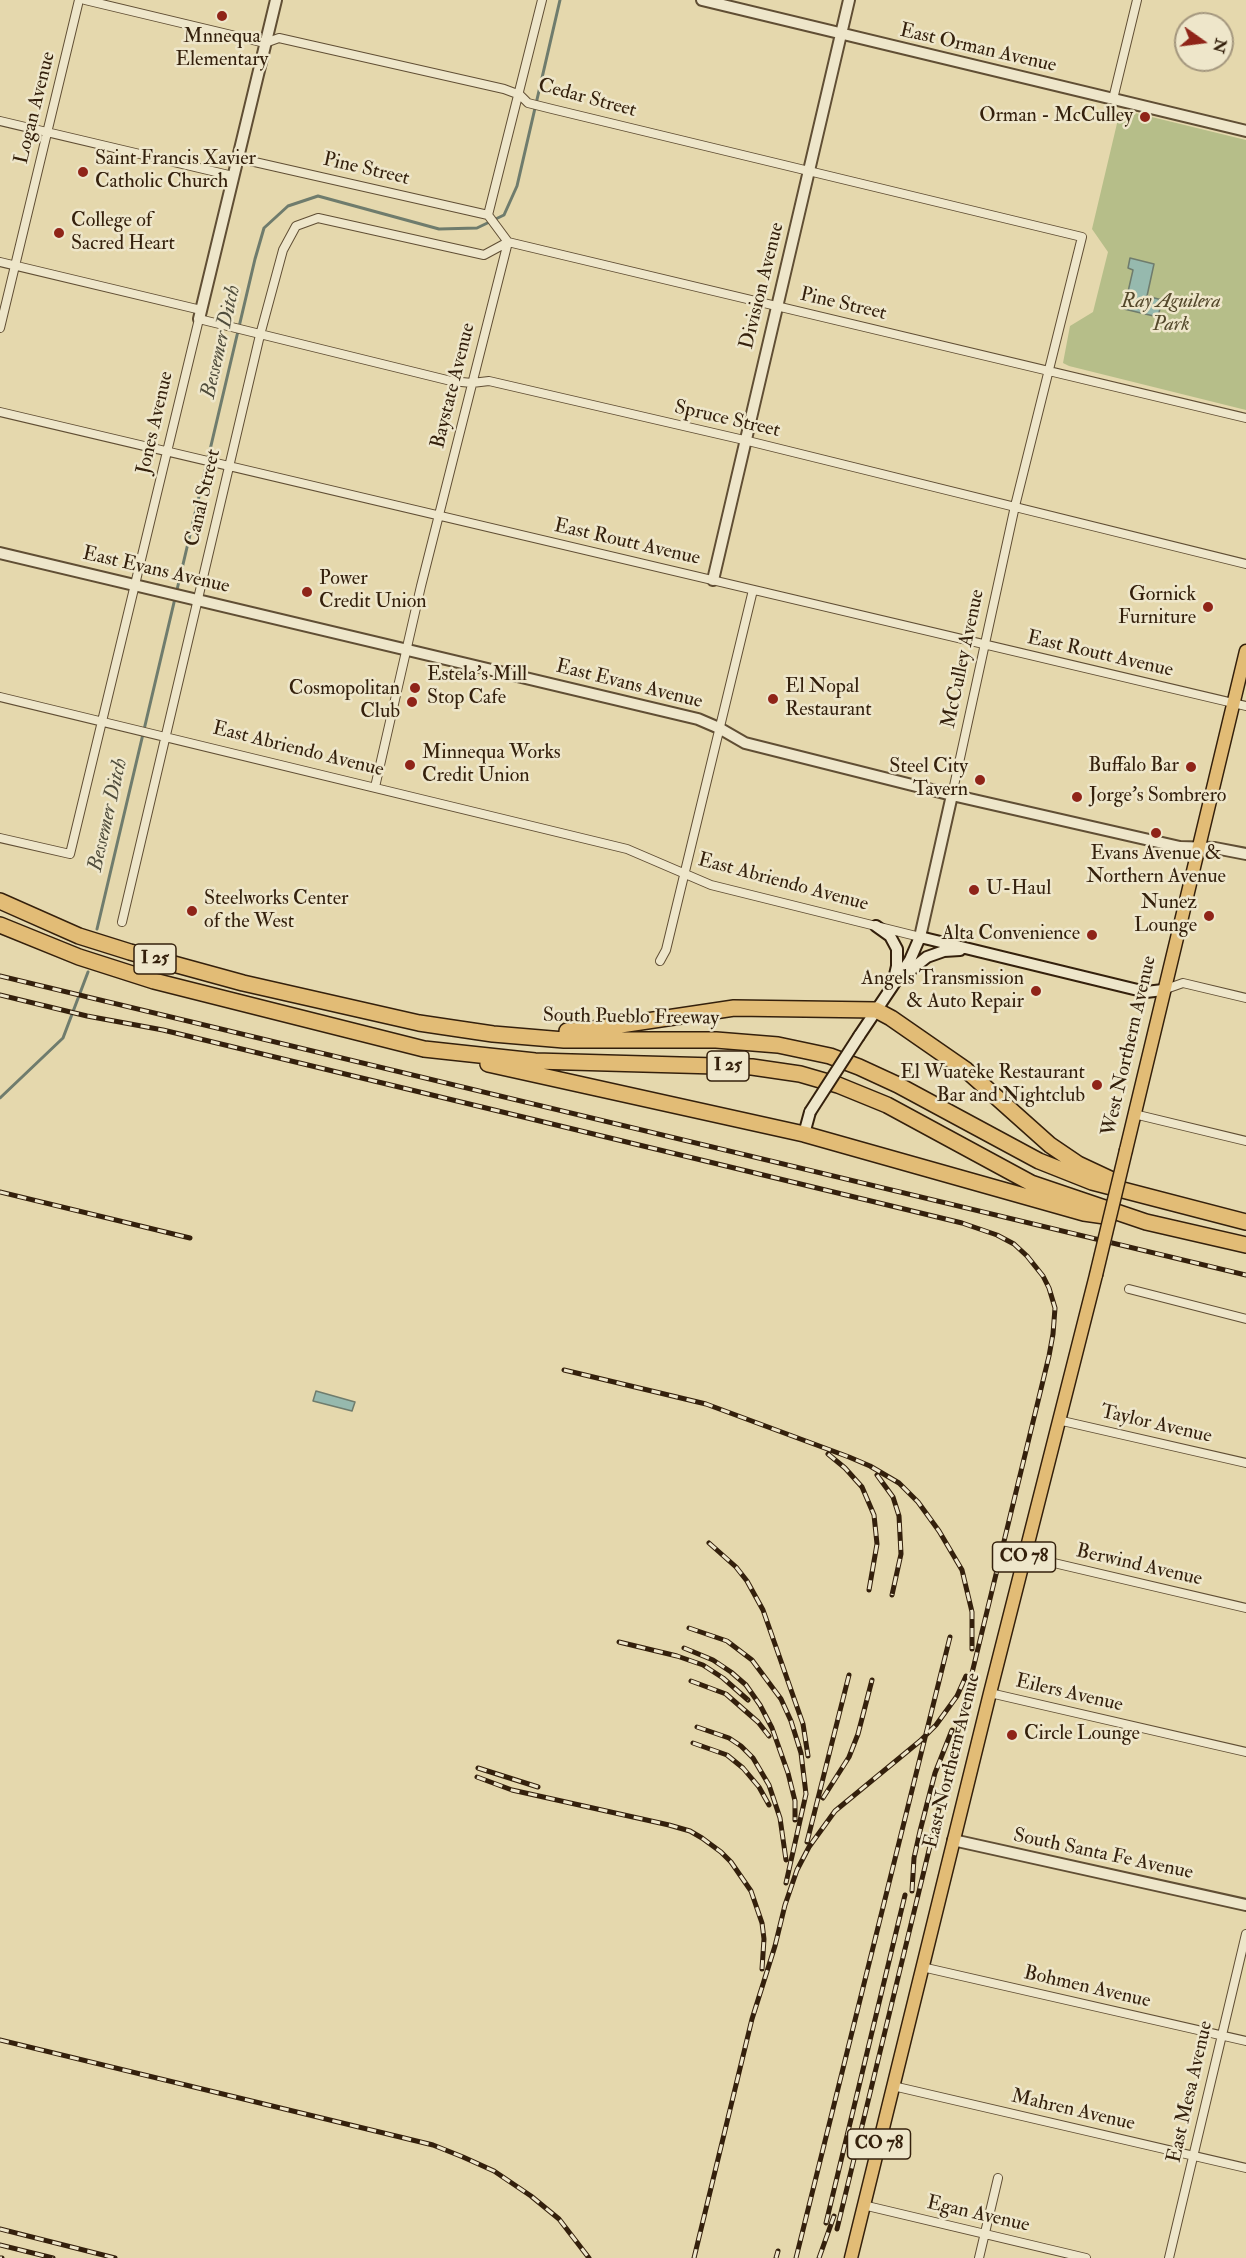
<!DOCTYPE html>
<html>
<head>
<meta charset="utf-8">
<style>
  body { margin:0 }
  #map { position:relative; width:1246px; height:2258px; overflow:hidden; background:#e5d8ad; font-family:"IM FELL Double Pica",serif }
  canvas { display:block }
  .north { position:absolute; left:1174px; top:12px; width:60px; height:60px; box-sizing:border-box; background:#eee6ca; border:2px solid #a4977e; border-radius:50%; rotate:104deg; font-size:16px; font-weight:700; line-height:24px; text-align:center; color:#34200c }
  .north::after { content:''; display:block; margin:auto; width:21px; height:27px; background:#8f2418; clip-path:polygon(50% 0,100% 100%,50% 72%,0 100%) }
</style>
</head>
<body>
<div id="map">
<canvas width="1246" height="2258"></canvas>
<div class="north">N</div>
</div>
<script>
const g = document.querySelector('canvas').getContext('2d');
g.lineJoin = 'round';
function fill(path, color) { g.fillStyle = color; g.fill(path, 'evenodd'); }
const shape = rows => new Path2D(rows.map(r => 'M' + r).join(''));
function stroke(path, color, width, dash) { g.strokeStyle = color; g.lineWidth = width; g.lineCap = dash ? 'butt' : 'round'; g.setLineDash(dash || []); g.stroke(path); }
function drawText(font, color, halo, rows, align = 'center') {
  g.font = font + ' "IM FELL Double Pica",serif'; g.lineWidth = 5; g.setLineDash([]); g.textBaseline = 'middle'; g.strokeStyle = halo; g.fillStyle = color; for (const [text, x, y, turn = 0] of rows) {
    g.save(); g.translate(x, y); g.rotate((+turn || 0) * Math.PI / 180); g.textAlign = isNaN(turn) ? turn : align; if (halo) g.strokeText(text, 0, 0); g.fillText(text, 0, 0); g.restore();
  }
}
const green = shape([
  [1123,110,1246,140,1246,410,1069,366,1063,363,1070,326,1093,312,1108,252,1092,229,1119,115]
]);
const water = shape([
  [1130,258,1154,264,1147,296,1162,300,1158,317,1124,309,1133,270,1128,268,1130,258],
  [316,1391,355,1402,352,1411,313,1401,316,1391]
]);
const stream = shape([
  [97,929,255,259,264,228,288,206,318,196,439,229,477,228,504,215,517,186,560,0],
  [0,1098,63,1038,88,972]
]);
const minor = shape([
  [85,0,265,43,279,38,504,89,520,95,528,103,552,109,1082,237,1015,506,952,795],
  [1113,99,1137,0],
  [0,121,233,176],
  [237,158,488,215],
  [488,215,542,0],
  [0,262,201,310],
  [0,328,79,0],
  [0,412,1246,706],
  [0,697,627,849,711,885,920,937],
  [375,787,421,586,508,242,488,215],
  [0,838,70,854,199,319,451,381,472,383,489,381,744,440,1246,564],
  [122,922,260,335,283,250,296,226,318,218,484,255,508,242,1246,418],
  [660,961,666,950,753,590],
  [1163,990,1183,983,1246,998],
  [1134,1114,1246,1141],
  [1129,1289,1246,1319],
  [1058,1420,1246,1463],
  [1024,1556,1246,1608],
  [990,1693,1246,1752],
  [922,1967,1246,2041],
  [893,2086,1246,2168],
  [863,2205,1086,2258],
  [979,2258,998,2178],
  [1169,2258,1246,1934]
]);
const tertiary = shape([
  [702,0,1246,131],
  [199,319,276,0],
  [0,553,698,719,719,728,745,743,952,795,1180,847,1215,848,1246,854],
  [713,580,849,0],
  [920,937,952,795],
  [953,1840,1246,1905]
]);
const secondary = shape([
  [876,926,890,936,897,949,897,966,894,979],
  [902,977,927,957,944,951,960,950],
  [859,1036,910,960,920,937,1146,992,1163,990],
  [804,1134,810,1112]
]);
const primary = shape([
  [1126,1150,1246,651],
  [851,2258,990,1693,1096,1275]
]);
const motorway = shape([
  [0,901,79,936,130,952,243,983,419,1023,493,1034,564,1040,716,1040,778,1045,830,1056,859,1067,898,1085,1039,1161,1092,1182,1246,1222],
  [0,925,79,957,154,981,424,1049,535,1061,752,1067,800,1074,838,1085,887,1105,1031,1183,1146,1222,1246,1245],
  [567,1031,587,1030,734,1008,876,1010,891,1018,966,1070,1050,1145,1078,1164,1110,1179],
  [488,1064,804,1134,1084,1213,1105,1216]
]);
const rail = shape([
  [0,976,1246,1275],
  [0,995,87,1016,163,1030,962,1223,997,1235,1014,1244,1027,1256,1043,1276,1049,1288,1055,1308,1053,1334,1049,1356,837,2229],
  [0,1192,190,1238],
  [564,1370,706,1404,849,1457,870,1466,899,1483,918,1502,939,1531,962,1570,972,1612,972,1649],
  [828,1454,845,1468,862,1487,874,1515,877,1544,869,1590],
  [877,1475,893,1497,899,1516,901,1554,892,1595],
  [709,1543,736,1567,747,1581,763,1610,803,1724,808,1756],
  [689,1628,727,1641,752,1660,781,1699,791,1721,801,1753,806,1794,786,1883],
  [619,1642,677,1656,703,1665,723,1678,748,1700],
  [684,1648,713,1660,731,1672,746,1685,760,1705,772,1728,788,1773,795,1801,795,1820],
  [691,1681,726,1694,758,1722,769,1736],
  [697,1727,729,1738,741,1746,753,1758,769,1785,780,1818,786,1860],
  [693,1743,727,1755,743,1768,759,1787,769,1805],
  [478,1768,538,1787],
  [477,1777,512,1790,669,1825,690,1831,702,1838,721,1852,731,1862,751,1891,762,1923,764,1939,762,1969],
  [823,1798,849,1757,858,1734,872,1680],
  [807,1842,849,1675],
  [912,1891,914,1858,920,1831,935,1773,952,1730],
  [0,2040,433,2145,463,2157,494,2171,531,2196,559,2219,589,2258],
  [826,2223,905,1895],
  [0,2229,115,2258],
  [0,2245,53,2258],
  [0,2258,2,2258],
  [694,2258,752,2019,775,1946,785,1905,797,1870,809,1847,835,1811,920,1741,936,1725,957,1696,966,1676],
  [776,2258,778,2251],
  [796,2258,950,1637],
  [819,2258,834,2216]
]);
const secondaryBridge = shape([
  [810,1112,859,1036]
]);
const primaryBridge = shape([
  [1096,1275,1126,1150]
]);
const markers = [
  [222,16,6,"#8f2418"],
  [1145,117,6,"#8f2418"],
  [83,172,6,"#8f2418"],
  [59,233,6,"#8f2418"],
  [307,592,6,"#8f2418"],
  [1208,607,6,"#8f2418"],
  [415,688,6,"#8f2418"],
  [773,699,6,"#8f2418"],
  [412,702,6,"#8f2418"],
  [410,765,6,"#8f2418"],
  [1191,767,6,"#8f2418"],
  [980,780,6,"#8f2418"],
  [1077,797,6,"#8f2418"],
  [1156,833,6,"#8f2418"],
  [974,890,6,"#8f2418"],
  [192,911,6,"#8f2418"],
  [1209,916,6,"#8f2418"],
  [1092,935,6,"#8f2418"],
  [1036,991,6,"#8f2418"],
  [1097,1085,6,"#8f2418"],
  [1012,1735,6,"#8f2418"]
];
const shields = [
  [155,959,42],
  [728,1066,42],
  [1024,1557,63],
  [879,2144,63]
];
const shieldNames = [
  ["I 25",155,959],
  ["I 25",728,1066],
  ["CO 78",1024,1557],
  ["CO 78",879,2144]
];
const poiNames = [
  ["Mnnequa",222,38,"center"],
  ["Elementary",222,61,"center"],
  ["Orman - McCulley",1133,117,"right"],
  ["Saint Francis Xavier",95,160],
  ["Catholic Church",95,183],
  ["College of",71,222],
  ["Sacred Heart",71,245],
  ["Power",319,580],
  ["Credit Union",319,603],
  ["Gornick",1196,596,"right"],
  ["Furniture",1196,619,"right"],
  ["Estela's Mill",427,676],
  ["Stop Cafe",427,699],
  ["El Nopal",785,688],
  ["Restaurant",785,711],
  ["Cosmopolitan",400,690,"right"],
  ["Club",400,713,"right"],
  ["Minnequa Works",422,754],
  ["Credit Union",422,777],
  ["Buffalo Bar",1179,767,"right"],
  ["Steel City",968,768,"right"],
  ["Tavern",968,791,"right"],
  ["Jorge's Sombrero",1089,797],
  ["Evans Avenue &",1156,855,"center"],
  ["Northern Avenue",1156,878,"center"],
  ["U-Haul",986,890],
  ["Steelworks Center",204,900],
  ["of the West",204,923],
  ["Nunez",1197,904,"right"],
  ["Lounge",1197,927,"right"],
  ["Alta Convenience",1080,935,"right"],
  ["Angels Transmission",1024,980,"right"],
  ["& Auto Repair",1024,1003,"right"],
  ["El Wuateke Restaurant",1085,1074,"right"],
  ["Bar and Nightclub",1085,1097,"right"],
  ["Circle Lounge",1024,1735]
];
const streetNames = [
  ["East Orman Avenue",978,49,13],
  ["Cedar Street",587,99,15],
  ["Logan Avenue",36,108,-76],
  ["Pine Street",366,170,13],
  ["Division Avenue",763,286,-76],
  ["Pine Street",843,305,13],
  ["Baystate Avenue",454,386,-76],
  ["Spruce Street",727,420,13],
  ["Jones Avenue",156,423,-77],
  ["Canal Street",204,498,-77],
  ["East Routt Avenue",627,543,13],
  ["East Evans Avenue",156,571,13],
  ["East Routt Avenue",1100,655,13],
  ["McCulley Avenue",964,659,-78],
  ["East Evans Avenue",629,685,14],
  ["East Abriendo Avenue",298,750,14],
  ["East Abriendo Avenue",783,883,15],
  ["South Pueblo Freeway",631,1018,1],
  ["West Northern Avenue",1130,1046,-77],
  ["Taylor Avenue",1156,1425,13],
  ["Berwind Avenue",1139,1566,13],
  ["Eilers Avenue",1069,1694,13],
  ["East Northern Avenue",953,1761,-76],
  ["South Santa Fe Avenue",1103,1855,12],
  ["Bohmen Avenue",1087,1988,13],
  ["East Mesa Avenue",1191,2092,-77],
  ["Mahren Avenue",1073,2111,13],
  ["Egan Avenue",978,2215,13]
];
const parkNames = [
  ["Ray Aguilera",1171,303],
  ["Park",1171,326]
];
const waterNames = [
  ["Bessemer Ditch",222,342,-77],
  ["Bessemer Ditch",109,815,-77]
];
fill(green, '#b6be89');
fill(water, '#96b9ae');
stroke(water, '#6f7c6d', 1.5);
stroke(stream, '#6f7c6d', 3);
stroke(minor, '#604e34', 10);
stroke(tertiary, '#604e34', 14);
stroke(secondary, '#34200c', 14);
stroke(primary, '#34200c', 15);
stroke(motorway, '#34200c', 18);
stroke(minor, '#eee6ca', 8);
stroke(tertiary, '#eee6ca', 10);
stroke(secondary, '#eee6ca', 10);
stroke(primary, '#e2bc76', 12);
stroke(motorway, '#e2bc76', 15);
stroke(rail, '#34200c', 5);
stroke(rail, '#eee6ca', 3, [9]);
stroke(secondaryBridge, '#34200c', 14, []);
stroke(primaryBridge, '#34200c', 15, []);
stroke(secondaryBridge, '#eee6ca', 10);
stroke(primaryBridge, '#e2bc76', 12);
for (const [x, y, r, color] of markers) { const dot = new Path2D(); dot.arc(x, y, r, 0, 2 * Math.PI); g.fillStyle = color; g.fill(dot); stroke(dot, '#eee6ca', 2); }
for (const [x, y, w] of shields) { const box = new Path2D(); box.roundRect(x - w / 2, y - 15, w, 30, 4.5); g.fillStyle = '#eee6ca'; g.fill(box); stroke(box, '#34200c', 1.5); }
drawText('bold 18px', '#34200c', null, shieldNames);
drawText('20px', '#34200c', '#eee6ca', poiNames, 'left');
drawText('20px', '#34200c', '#eee6ca', streetNames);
drawText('italic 20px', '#54482b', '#eee6ca', parkNames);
drawText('italic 21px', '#514e3d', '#eee6ca', waterNames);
</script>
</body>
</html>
